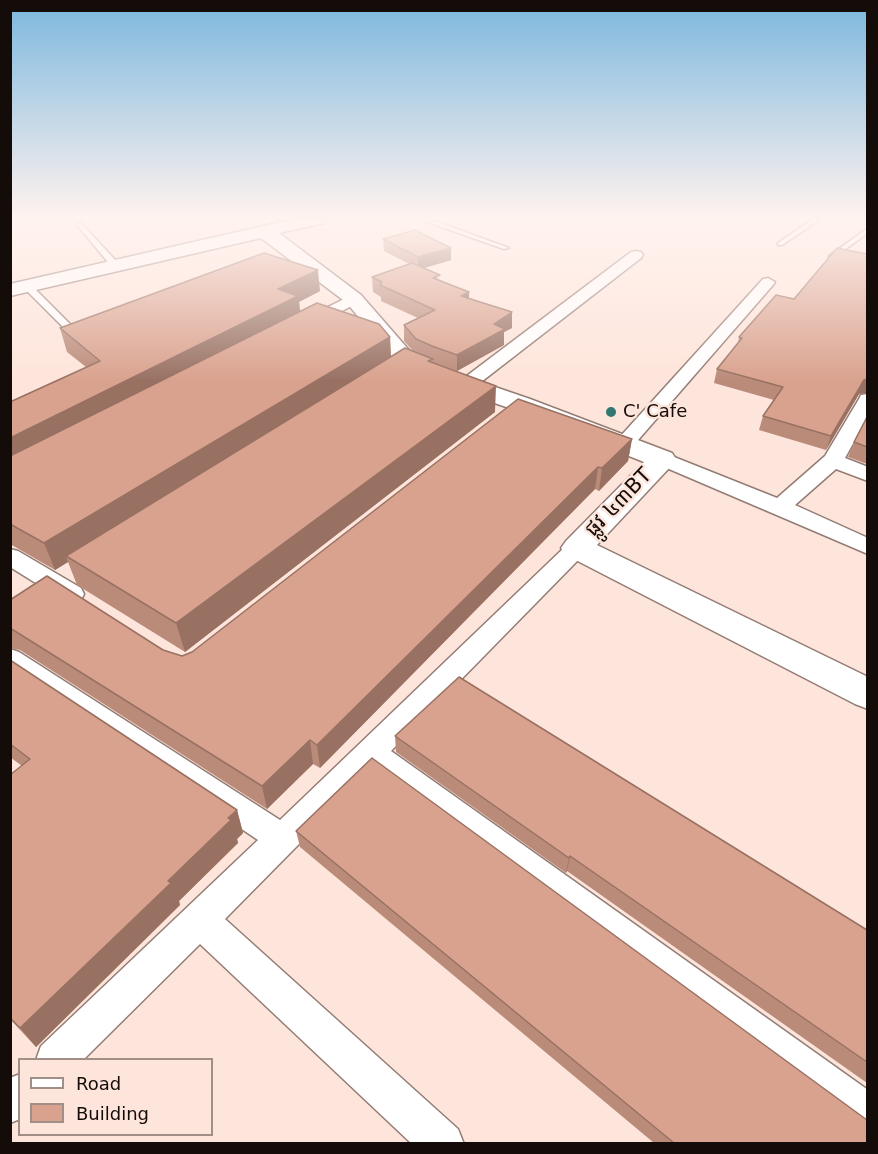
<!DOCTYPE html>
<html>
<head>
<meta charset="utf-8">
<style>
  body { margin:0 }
  #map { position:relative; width:878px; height:1154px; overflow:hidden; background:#fee5db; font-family:"DejaVu Sans",sans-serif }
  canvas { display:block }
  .frame { position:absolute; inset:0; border:12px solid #140c09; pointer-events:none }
  .legend { position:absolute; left:18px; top:1058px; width:195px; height:78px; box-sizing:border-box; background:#fee5db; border:2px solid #a08e87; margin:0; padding:8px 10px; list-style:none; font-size:18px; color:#140c09 }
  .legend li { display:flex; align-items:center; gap:12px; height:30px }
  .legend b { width:30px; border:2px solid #a08e87 }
</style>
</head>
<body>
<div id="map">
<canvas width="878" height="1154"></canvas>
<div class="frame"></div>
<ul class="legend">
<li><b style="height:8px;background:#fff"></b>Road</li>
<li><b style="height:16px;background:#d9a28e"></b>Building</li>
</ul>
</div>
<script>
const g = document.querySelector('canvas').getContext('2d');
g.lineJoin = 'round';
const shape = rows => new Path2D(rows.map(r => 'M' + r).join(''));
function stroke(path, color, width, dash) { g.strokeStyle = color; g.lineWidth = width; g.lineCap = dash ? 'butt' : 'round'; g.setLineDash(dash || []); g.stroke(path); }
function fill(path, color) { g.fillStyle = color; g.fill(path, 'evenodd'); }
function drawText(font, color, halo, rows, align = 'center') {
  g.font = font + ' "DejaVu Sans","Noto Sans Khmer",sans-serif'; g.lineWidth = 5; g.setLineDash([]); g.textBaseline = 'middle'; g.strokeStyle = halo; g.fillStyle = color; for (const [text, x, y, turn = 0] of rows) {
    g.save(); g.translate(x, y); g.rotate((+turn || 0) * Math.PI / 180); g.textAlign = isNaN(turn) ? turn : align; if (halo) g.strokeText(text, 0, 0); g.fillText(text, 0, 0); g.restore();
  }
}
const lane = shape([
  [419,219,429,219,509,248,504,249,419,219],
  [813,219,821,219,782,245,778,245,778,243,813,219],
  [77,223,81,223,118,263,118,267,112,267,77,225,77,223],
  [868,228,868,233,833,258,829,258,829,256,868,228],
  [24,284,30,284,70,324,70,328,64,328,24,288,24,284]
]);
const street = shape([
  [636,251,641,252,643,255,641,258,472,389,460,389,457,385,460,381,631,252,636,251],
  [768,278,775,282,773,285,632,447,618,447,615,443,618,439,763,279,768,278],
  [354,294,362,299,359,302,312,327,300,327,298,324,300,321,354,294],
  [868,394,868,416,845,458,868,467,868,481,836,469,795,505,868,538,868,554,655,463,652,459,655,455,662,453,669,455,777,498,825,456,859,399,861,395,868,394],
  [577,541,585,543,589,548,585,553,391,751,868,1090,868,1135,854,1129,372,770,225,919,458,1129,464,1144,412,1144,200,944,83,1060,36,1060,41,1046,258,840,10,673,10,649,19,652,280,820,569,543,577,541],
  [10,549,18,551,81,588,84,594,81,600,72,602,63,600,10,567,10,549],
  [20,1074,20,1119,10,1123,10,1078,20,1074]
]);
const secondary = shape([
  [294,219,327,219,324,223,279,233,361,295,415,357,431,365,530,399,672,453,676,459,672,465,597,545,868,677,868,709,855,704,566,555,561,548,566,541,644,462,512,409,413,375,399,367,347,303,261,238,10,296,10,284,294,219]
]);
const wall = shape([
  [383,239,451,260,423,268,440,280,469,292,469,298,512,312,512,328,504,332,504,345,457,371,495,412,185,652,77,585,68,562,55,570,10,544,10,402,86,367,67,352,60,328,320,291,299,302,300,311,390,337,391,356,413,351,404,341,404,325,418,318,381,301,381,297,373,292,372,277,409,264,384,251],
  [776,295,859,394,826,450,759,430,763,416,774,400,714,383,717,369,738,344,739,337],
  [867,417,867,464,848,457,854,442],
  [632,439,628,461,599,491,595,489,320,768,313,764,267,809,20,650,10,648,10,600,182,656,192,652],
  [10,660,237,810,243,833,237,839,238,843,179,901,180,905,36,1047,10,1019,22,766,10,757],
  [395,736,867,930,867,1083,567,871,566,873,396,752],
  [296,831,867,1143,654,1143,300,847]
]);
const shadedWall = shape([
  [451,248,451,260,418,270,418,257],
  [318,270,320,291,299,302,301,319,10,469,10,438,278,289],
  [469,292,469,308,461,296],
  [512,312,512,328,504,332,504,345,457,371,457,355,494,324],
  [390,337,391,361,66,556,68,562,55,570,44,543],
  [867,379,867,393,859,394,826,450,831,436,864,380],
  [496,386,495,412,185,652,176,623],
  [632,439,628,461,599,491,602,468],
  [598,467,595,489,320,768,317,745],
  [310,740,313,764,267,809,262,786],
  [237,810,243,833,237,839,238,843,179,901,180,905,36,1047,20,1028,168,881],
  [570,856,567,871,566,873,569,858]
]);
const building = shape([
  [415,230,451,248,418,257,383,239,415,230],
  [837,248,867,254,867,379,864,380,831,436,763,416,783,387,717,369,742,338,739,337,776,295,794,299,837,248],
  [264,253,318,270,278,289,298,296,10,438,10,402,100,361,60,328,264,253],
  [412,263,440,275,433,278,469,292,461,296,512,312,494,324,505,329,457,355,432,346,416,339,404,325,435,310,380,285,382,282,372,277,412,263],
  [317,303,379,324,390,337,44,543,10,524,10,456,317,303],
  [405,348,433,359,428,361,496,386,176,623,66,556,405,348],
  [518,399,632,439,602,468,598,467,317,745,310,740,262,786,10,628,10,600,47,576,163,650,182,656,192,652,518,399],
  [867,417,867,447,854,442,867,417],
  [10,660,237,810,228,818,231,820,168,881,171,883,20,1028,10,1018,10,775,30,759,10,744,10,660],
  [459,677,867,930,867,1062,570,856,569,858,395,736,459,677],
  [372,758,867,1120,867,1143,674,1143,296,831,372,758]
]);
const markers = [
  [611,412,6,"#317872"]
];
const farPoinames = [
  ["C' Cafe",623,412]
];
const streetNames = [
  ["ផ្លូវ ៤៣BT",619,503,-46]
];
stroke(lane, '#937c74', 3);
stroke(street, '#937c74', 3);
stroke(secondary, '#937c74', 3);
fill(lane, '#fff');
fill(street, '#fff');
fill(secondary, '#fff');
fill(wall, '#bb8b7a');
fill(shadedWall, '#987163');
fill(building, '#d9a28e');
stroke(building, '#987163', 1.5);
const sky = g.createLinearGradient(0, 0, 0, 381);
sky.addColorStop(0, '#7cb7de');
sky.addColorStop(0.57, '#fff3ef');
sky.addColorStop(1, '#fff3ef00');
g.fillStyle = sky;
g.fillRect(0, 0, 878, 381);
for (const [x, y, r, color] of markers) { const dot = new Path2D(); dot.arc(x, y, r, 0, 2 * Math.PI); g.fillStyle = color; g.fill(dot); stroke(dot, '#fee5db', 2); }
drawText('18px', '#140c09', '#fee5db', farPoinames, 'left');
drawText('21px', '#140c09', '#fee5db', streetNames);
</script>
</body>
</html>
